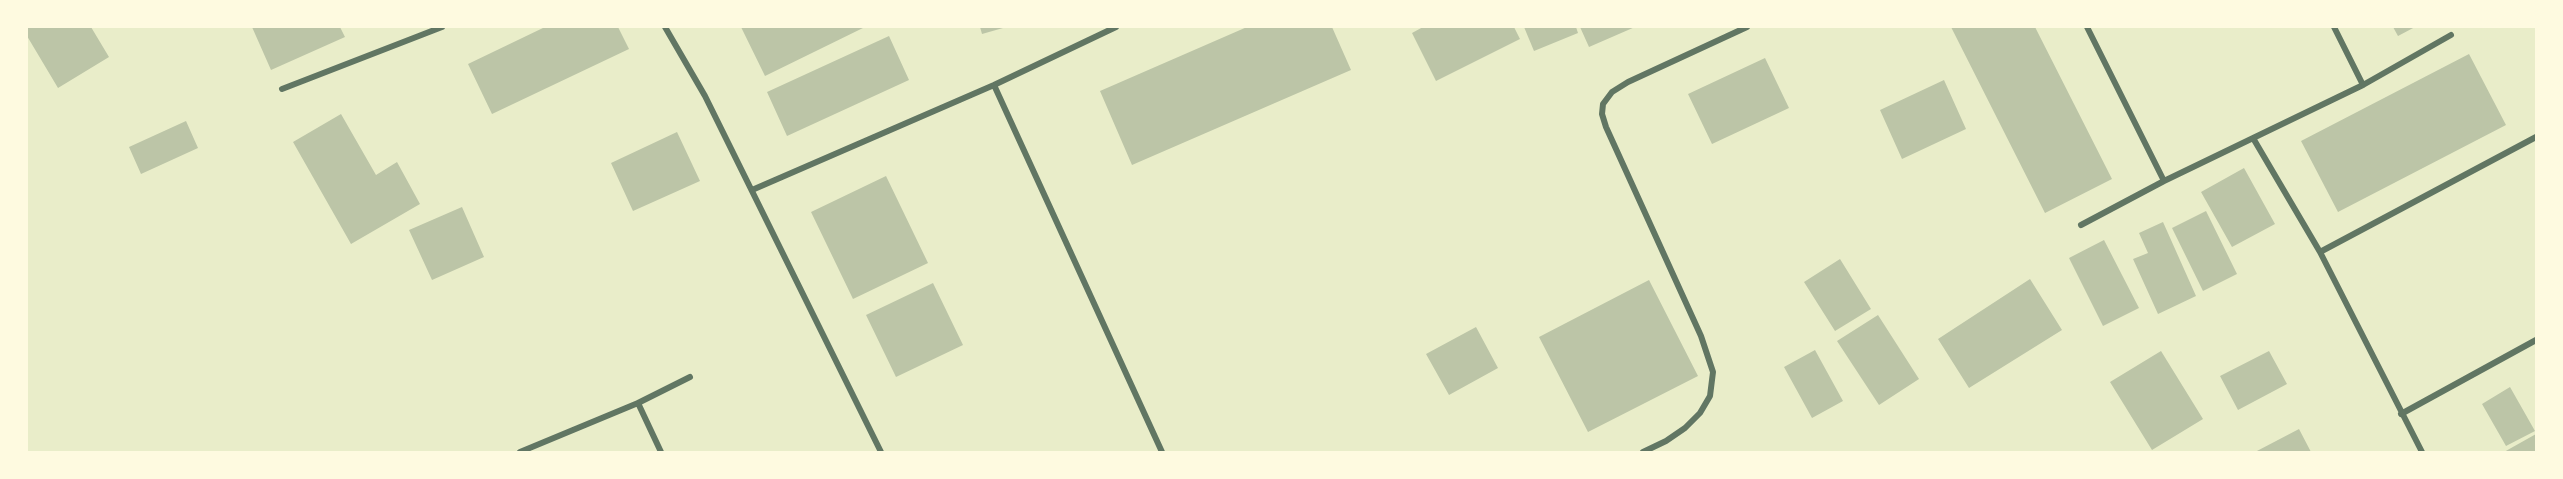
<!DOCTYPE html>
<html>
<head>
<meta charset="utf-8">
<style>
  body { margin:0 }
  #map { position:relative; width:2563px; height:479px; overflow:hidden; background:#e9edc9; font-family:"Source Sans 3",sans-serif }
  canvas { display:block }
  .frame { position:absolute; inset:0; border:28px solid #fefae0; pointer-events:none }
</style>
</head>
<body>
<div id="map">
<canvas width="2563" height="479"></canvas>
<div class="frame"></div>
</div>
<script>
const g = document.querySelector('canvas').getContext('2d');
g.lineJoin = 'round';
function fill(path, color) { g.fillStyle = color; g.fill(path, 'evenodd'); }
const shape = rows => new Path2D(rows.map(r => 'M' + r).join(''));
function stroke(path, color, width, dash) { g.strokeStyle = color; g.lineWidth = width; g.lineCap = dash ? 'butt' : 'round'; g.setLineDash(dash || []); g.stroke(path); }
const building = shape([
  [27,27,91,27,109,57,58,88,27,36],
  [252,27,340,27,345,37,271,70],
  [545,27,618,27,629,49,492,114,468,64],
  [741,27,865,27,765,76],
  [980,27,1002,27,1003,28,982,34],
  [1247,27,1332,27,1351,70,1132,165,1100,91],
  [1423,27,1514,27,1520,39,1436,81,1412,33],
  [1524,27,1576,27,1578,33,1534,51],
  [1580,27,1635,27,1589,47],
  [1951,27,2035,27,2112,179,2045,213],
  [2393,27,2415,27,2398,36],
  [889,36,909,80,787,136,767,92],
  [2469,54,2506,125,2338,212,2301,141],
  [1765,58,1789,108,1712,144,1688,94],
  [1944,80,1966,129,1902,159,1880,110],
  [341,114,376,175,397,162,420,204,351,244,293,142],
  [186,121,198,148,141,174,129,147],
  [677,132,700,181,633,211,611,163],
  [2244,168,2275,224,2232,247,2201,192],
  [886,176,928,263,853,299,811,212],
  [462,207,484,257,432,280,409,230],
  [2206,211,2237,274,2203,291,2172,228],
  [2163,222,2196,296,2158,314,2133,259,2148,253,2139,233],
  [2104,240,2139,308,2103,326,2069,258],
  [1840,259,1871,309,1835,331,1804,282],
  [2030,279,2062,330,1969,388,1938,339],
  [1649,280,1698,376,1588,432,1539,337],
  [933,283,963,345,896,377,866,315],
  [1878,315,1919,379,1879,405,1837,341],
  [1476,327,1498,368,1449,395,1426,354],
  [1815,350,1843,401,1812,418,1784,367],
  [2161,351,2203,419,2152,450,2110,382],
  [2269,351,2287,384,2238,410,2220,376],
  [2510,387,2535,431,2506,446,2482,404],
  [2299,429,2311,452,2255,452],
  [2536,434,2536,452,2504,452]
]);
const minor = shape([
  [665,27,705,96,881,452],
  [2087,27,2164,181,2363,85,2451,35],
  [2334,27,2363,85],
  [994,85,1162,452],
  [282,89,442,27],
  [2253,138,2320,252,2422,452],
  [752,190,994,85,1116,27],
  [2081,225,2164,181],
  [2320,252,2536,137],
  [2401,414,2536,340],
  [520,452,638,403],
  [661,452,638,403,690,377],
  [1643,452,1666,441,1685,428,1700,413,1710,396,1713,372,1701,336,1606,127,1602,114,1603,104,1612,92,1628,82,1747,27]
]);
fill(building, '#bcc5a7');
stroke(minor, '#617663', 6);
</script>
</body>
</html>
